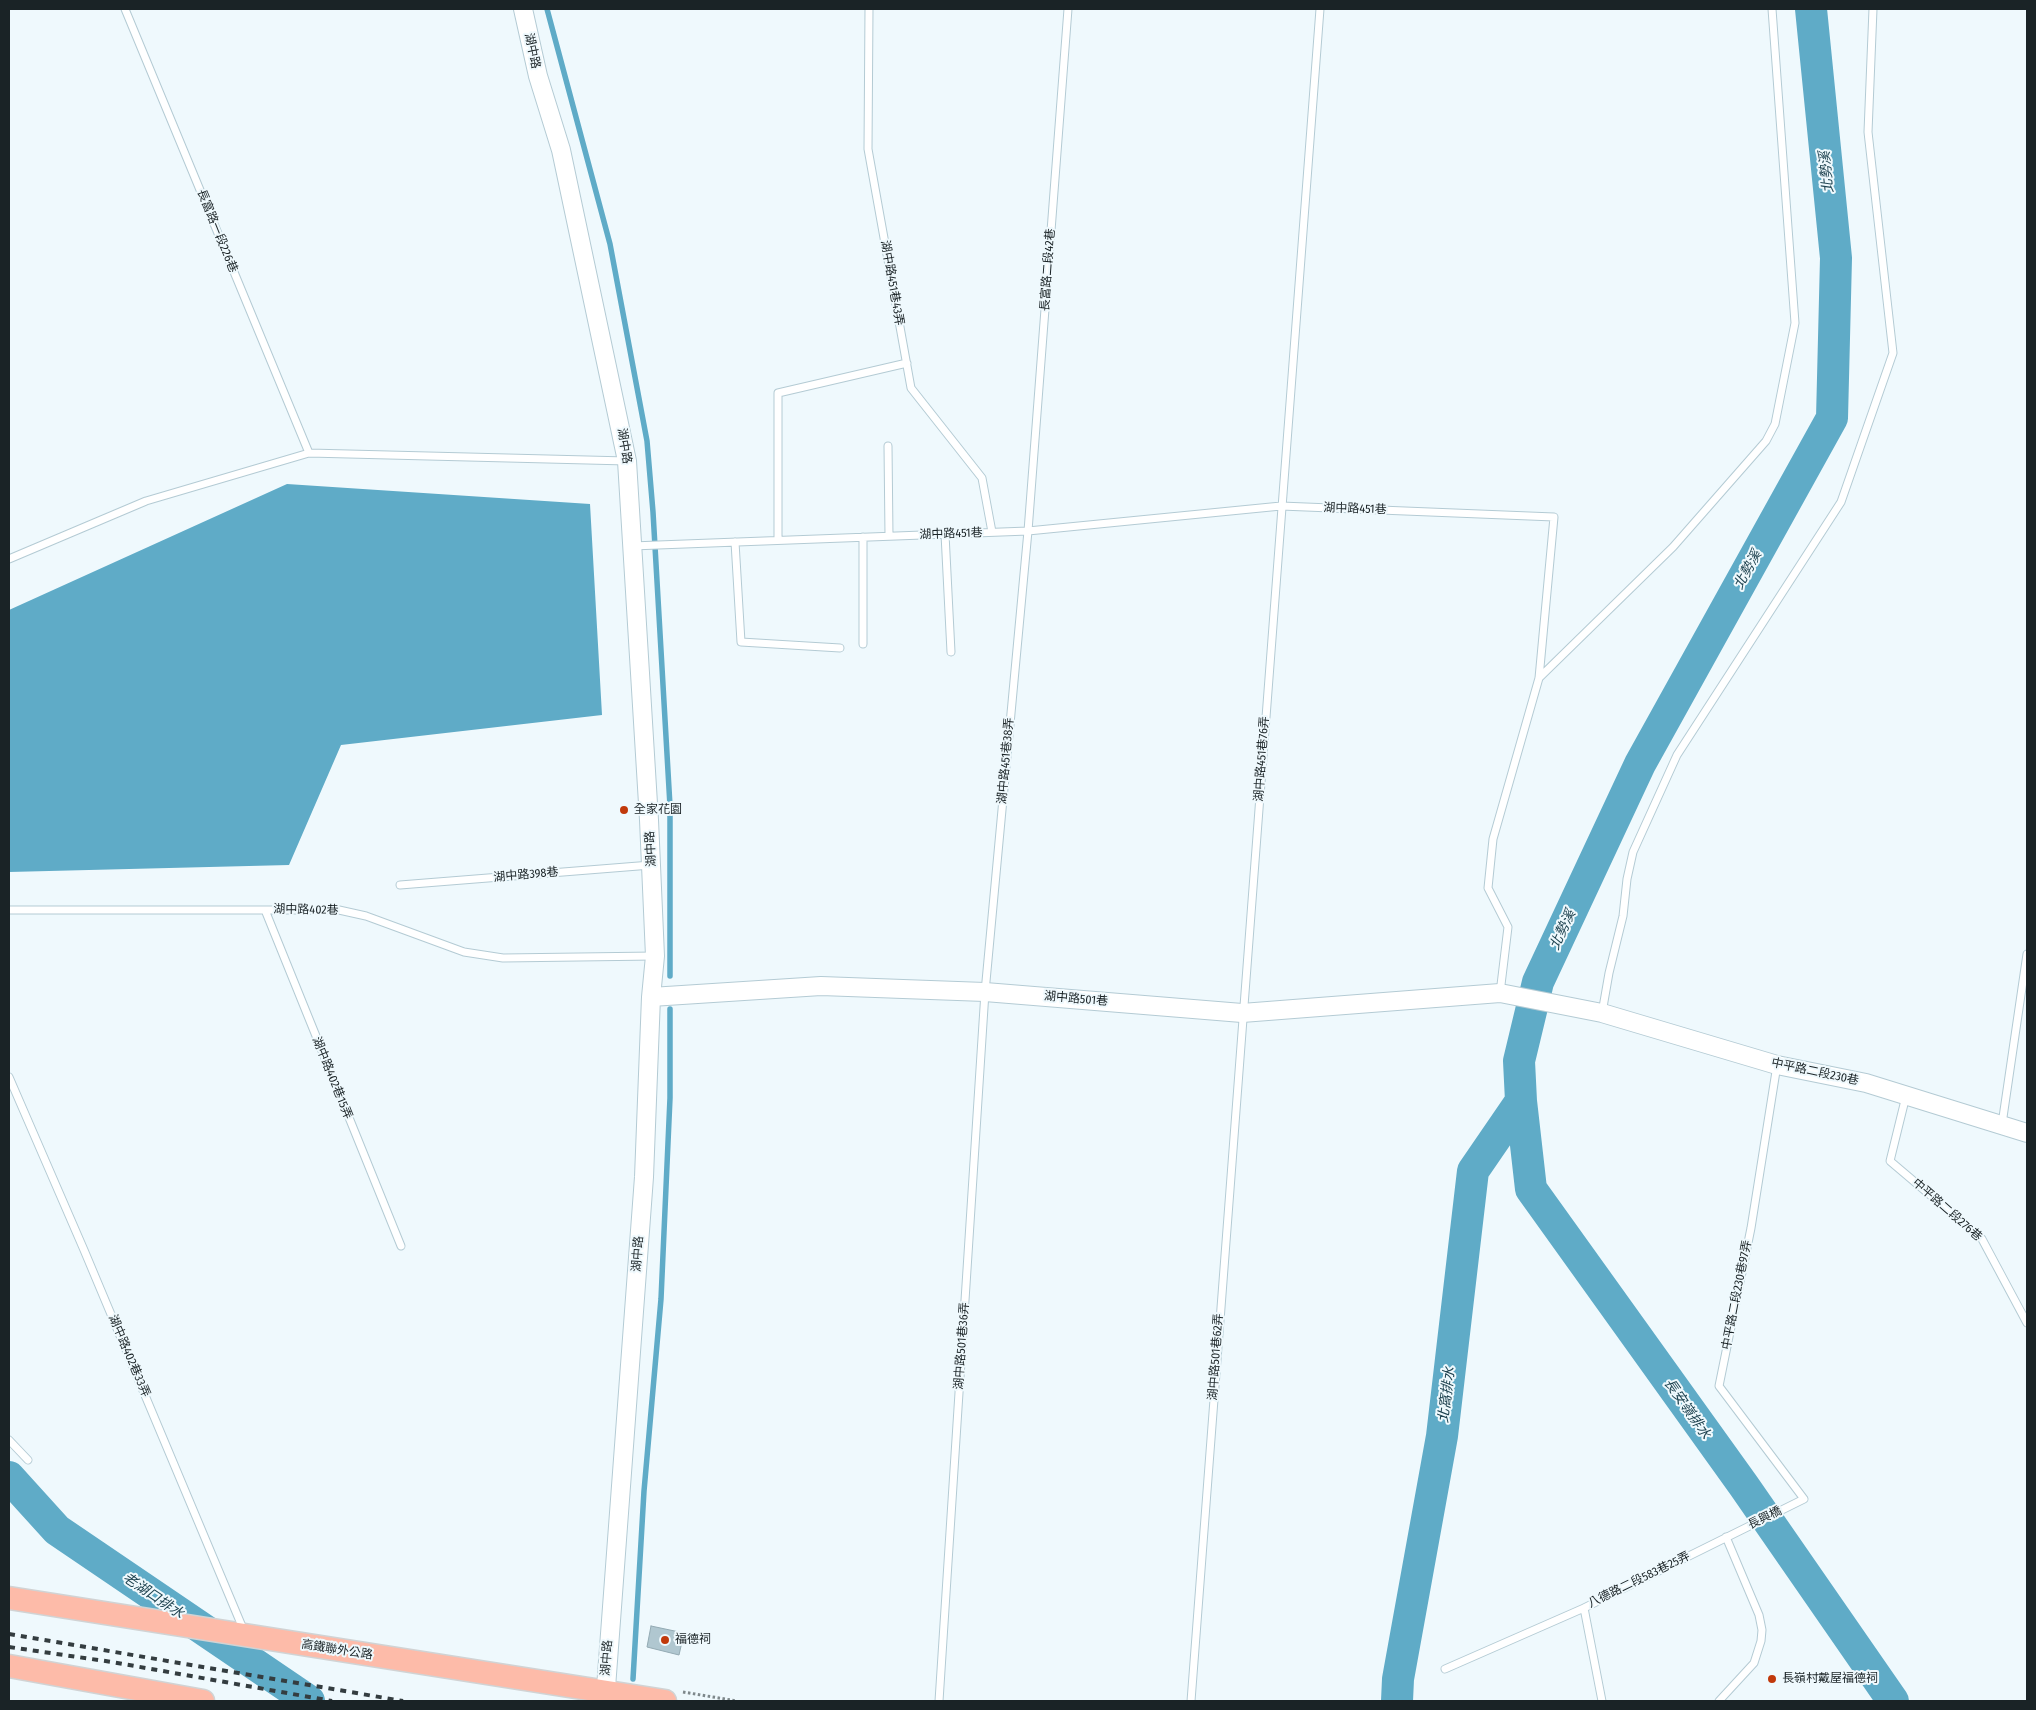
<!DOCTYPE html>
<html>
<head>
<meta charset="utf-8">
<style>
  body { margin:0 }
  #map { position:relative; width:2036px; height:1710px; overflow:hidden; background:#eff9fd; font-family:"Fira Sans Condensed",sans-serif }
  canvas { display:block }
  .frame { position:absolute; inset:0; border:10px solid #1a2326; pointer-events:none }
</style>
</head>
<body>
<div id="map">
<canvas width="2036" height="1710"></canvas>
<div class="frame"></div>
</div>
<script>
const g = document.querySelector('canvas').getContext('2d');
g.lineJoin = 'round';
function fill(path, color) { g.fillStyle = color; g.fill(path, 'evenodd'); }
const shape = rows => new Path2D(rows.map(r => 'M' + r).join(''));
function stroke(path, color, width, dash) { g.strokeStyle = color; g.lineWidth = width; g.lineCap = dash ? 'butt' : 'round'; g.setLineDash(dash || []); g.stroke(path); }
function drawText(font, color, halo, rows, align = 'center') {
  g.font = font + ' "Fira Sans Condensed","Noto Sans TC",sans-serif'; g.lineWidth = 4; g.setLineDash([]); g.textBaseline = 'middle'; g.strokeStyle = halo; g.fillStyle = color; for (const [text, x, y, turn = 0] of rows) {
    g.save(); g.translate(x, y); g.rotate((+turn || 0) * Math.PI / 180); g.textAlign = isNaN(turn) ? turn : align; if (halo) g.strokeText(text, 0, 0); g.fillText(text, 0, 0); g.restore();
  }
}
const water = shape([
  [287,484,590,504,602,715,341,745,289,865,9,872,9,610]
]);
const stream = shape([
  [547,9,610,244,647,441,653,512,670,806,670,976],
  [633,1679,644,1491,661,1299,670,1098,670,1009]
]);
const river = shape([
  [1811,9,1836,258,1832,418,1640,764,1538,982,1519,1061,1521,1101,1531,1189,1744,1486,1893,1701],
  [9,1477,57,1530,309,1701],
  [1397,1701,1398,1679,1442,1436,1473,1171,1521,1101]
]);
const building = shape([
  [651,1626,684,1633,679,1655,647,1647,651,1626]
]);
const path = shape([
  [683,1692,737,1701]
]);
const service = shape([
  [125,9,309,453],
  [869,9,868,149,911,388,982,478,992,532],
  [888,446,889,536],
  [945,534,951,652],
  [778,540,778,393,907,363],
  [735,542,741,642,840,648],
  [632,546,1028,531,1281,506,1554,517,1539,678,1493,839,1488,888,1508,927,1500,993],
  [9,559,146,501,309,453,627,461],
  [863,644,863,537],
  [1539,678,1673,547,1766,441,1775,424,1795,323,1772,9],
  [400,885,651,865],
  [9,910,339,910,366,916,464,952,503,958,655,956],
  [265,910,401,1246],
  [1602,1013,1609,973,1623,916,1627,879,1633,852,1677,755,1841,502,1893,353,1868,132,1873,9],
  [9,1077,84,1250,244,1631],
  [1906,1096,1890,1161,1982,1239,2027,1323],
  [2002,1124,2027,954],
  [9,1440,28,1460],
  [1445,1669,1584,1608],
  [939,1701,985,992,1028,531,1068,9],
  [1191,1701,1320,9],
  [1602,1701,1584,1608,1804,1499,1719,1386,1751,1228,1777,1065],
  [1719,1701,1754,1663,1761,1641,1762,1630,1759,1615,1726,1537]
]);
const tertiary = shape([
  [523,9,538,76,561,150,627,461,649,820,655,956,651,997,644,1177,605,1701],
  [651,997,821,986,985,992,1242,1013,1500,993,1602,1013,1777,1065,1866,1083,2027,1133]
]);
const primary = shape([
  [9,1598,665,1701],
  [9,1666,203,1701]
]);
const rail = shape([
  [9,1634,403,1701],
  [9,1647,112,1662,332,1701]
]);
const markers = [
  [624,810,5,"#c1390b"],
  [665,1640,5,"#c1390b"],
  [1772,1679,5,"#c1390b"]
];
const streetNames = [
  ["湖中路",532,51,78],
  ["長富路一段226巷",217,231,68],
  ["長富路二段42巷",1048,270,-86],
  ["湖中路451巷43弄",892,283,80],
  ["湖中路",624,446,81],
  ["湖中路451巷",1355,509,2],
  ["湖中路451巷",951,534,-2],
  ["湖中路451巷76弄",1262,759,-86],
  ["湖中路451巷38弄",1006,761,-85],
  ["湖中路",651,849,-93],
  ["湖中路398巷",526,875,-5],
  ["湖中路402巷",306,910,1],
  ["湖中路501巷",1076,999,5],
  ["中平路二段230巷",1815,1072,12],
  ["湖中路402巷15弄",332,1078,68],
  ["中平路二段276巷",1947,1210,41],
  ["湖中路",638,1254,-86],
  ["中平路二段230巷97弄",1737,1295,-79],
  ["湖中路501巷36弄",962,1346,-86],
  ["湖中路402巷33弄",129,1356,67],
  ["湖中路501巷62弄",1216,1357,-86],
  ["長興橋",1765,1518,-26],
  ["八德路二段583巷25弄",1639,1580,-26],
  ["高鐵聯外公路",337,1650,9],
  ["湖中路",607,1658,-86]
];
const poiNames = [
  ["全家花園",634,810],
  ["福德祠",675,1640],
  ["長嶺村戴屋福德祠",1782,1679]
];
const waterNames = [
  ["北勢溪",1827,172,-96],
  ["北勢溪",1748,570,-61],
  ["北勢溪",1563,930,-65],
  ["北窩排水",1447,1395,-83],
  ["長安嶺排水",1687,1409,55],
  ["老湖口排水",153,1596,34]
];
fill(water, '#5fabc7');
stroke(stream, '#5fabc7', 5.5);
stroke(river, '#5fabc7', 32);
fill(building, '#b0c7d0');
stroke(building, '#93aab3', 1);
stroke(service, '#b4cbd4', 9);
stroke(tertiary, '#b4cbd4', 20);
stroke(primary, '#d1d3d4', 25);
stroke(path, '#7e888b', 3, [2.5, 2.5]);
stroke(service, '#fff', 7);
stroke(tertiary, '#fff', 18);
stroke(primary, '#fdbba9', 22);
stroke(rail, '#343d40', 4, [6, 6]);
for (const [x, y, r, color] of markers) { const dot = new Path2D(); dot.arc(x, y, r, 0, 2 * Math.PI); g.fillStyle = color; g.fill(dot); stroke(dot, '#eff9fd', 2); }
drawText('12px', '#1a2326', '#eff9fd', streetNames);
drawText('12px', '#1a2326', '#eff9fd', poiNames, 'left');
drawText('italic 14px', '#1f4350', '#eff9fd', waterNames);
</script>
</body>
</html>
